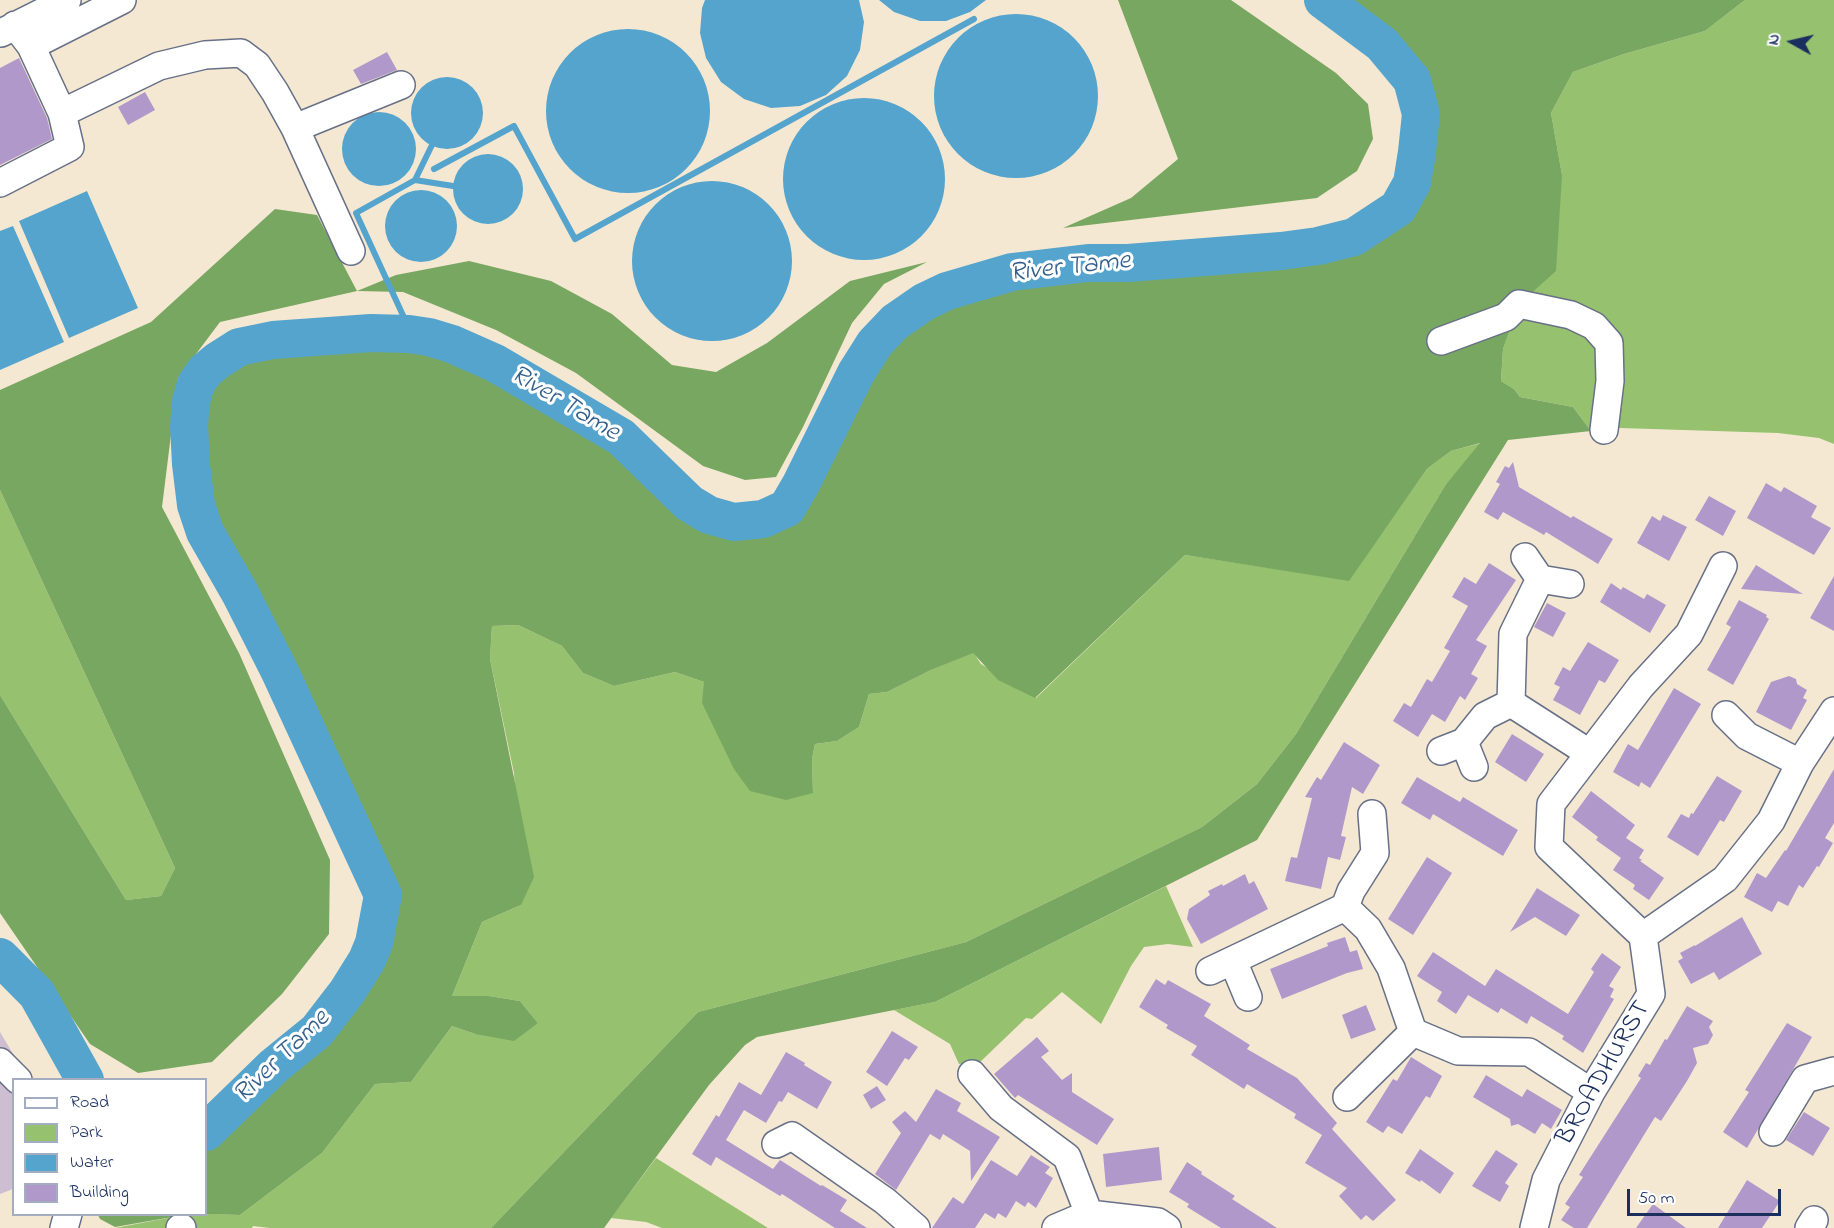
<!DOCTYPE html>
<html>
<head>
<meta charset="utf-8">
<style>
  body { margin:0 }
  #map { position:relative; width:1834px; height:1228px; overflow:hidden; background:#f5e8d2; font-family:"Indie Flower",sans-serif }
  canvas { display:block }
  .legend { position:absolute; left:12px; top:1078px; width:195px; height:138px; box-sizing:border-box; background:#fff; border:2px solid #a4acbf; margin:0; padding:8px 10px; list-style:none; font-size:18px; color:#1b2f5e }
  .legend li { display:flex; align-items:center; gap:12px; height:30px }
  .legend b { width:30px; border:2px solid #a4acbf }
  .north { position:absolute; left:1762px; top:12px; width:60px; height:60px; -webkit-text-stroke:4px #fff; paint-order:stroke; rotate:278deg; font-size:16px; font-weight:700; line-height:24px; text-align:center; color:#1b2f5e }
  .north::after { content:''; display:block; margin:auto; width:21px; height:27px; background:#1b2f5e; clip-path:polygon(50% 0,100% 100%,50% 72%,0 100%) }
  .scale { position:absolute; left:1627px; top:1189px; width:154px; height:27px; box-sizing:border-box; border:3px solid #1b2f5e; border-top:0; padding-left:8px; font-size:18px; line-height:21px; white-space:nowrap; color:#1b2f5e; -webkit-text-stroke:4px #fff; paint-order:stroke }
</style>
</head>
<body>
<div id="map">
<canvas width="1834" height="1228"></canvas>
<ul class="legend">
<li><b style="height:8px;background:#fff"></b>Road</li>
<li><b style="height:16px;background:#96c16e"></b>Park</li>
<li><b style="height:16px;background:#54a4ce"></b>Water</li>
<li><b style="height:16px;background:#b099ca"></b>Building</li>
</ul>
<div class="north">N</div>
<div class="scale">50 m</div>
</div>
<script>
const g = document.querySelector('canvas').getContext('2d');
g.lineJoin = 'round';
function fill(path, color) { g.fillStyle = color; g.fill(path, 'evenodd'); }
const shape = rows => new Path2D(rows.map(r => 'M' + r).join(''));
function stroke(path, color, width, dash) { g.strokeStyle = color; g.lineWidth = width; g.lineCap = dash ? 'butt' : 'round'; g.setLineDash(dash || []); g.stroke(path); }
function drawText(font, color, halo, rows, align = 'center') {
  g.font = font + ' "Indie Flower",sans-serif'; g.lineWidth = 6; g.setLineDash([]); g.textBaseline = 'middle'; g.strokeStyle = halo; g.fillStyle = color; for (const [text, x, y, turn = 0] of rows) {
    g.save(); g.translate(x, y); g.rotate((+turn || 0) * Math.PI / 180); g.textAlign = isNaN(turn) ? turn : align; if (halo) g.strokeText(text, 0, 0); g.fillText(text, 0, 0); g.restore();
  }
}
const industrial = shape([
  [0,1032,28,1079,14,1080,13,1189,0,1194]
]);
const green = shape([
  [1745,0,1834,0,1834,444,1819,438,1778,433,1620,428,1591,431,1573,407,1520,397,1514,389,1501,381,1503,349,1562,175,1551,113,1573,72,1624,54,1705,31],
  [1481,443,1446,484,1296,734,1257,784,1202,827,966,942,698,1012,491,1228,270,1228,253,1226,252,1228,115,1228,178,1216,210,1214,240,1215,322,1153,375,1084,411,1082,452,1026,475,1034,538,1023,520,1001,489,996,452,996,482,922,521,905,514,773,490,659,492,626,518,625,562,646,583,673,614,686,675,672,704,682,813,793,812,759,815,744,837,741,859,727,869,694,887,692,931,670,973,652,981,664,1036,698,1185,555,1349,580,1427,469,1451,451],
  [0,490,175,868,161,896,126,900,0,695],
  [1166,886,1193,947,1168,944,1144,947,1131,966,1101,1024,1062,992,1032,1019,1026,1018,979,1063,959,1064,950,1044,894,1010,935,1002],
  [656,1158,768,1228,662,1228,646,1222,611,1218]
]);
const forest = shape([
  [1118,0,1231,0,1336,73,1368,104,1373,139,1357,171,1317,198,1063,228,1131,198,1178,159],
  [1323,0,1745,0,1705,31,1624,54,1573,72,1551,113,1562,175,1556,271,1519,304,1503,349,1501,381,1514,389,1520,397,1573,407,1591,431,1508,440,1257,840,935,1002,757,1037,745,1045,709,1085,604,1228,491,1228,698,1012,966,942,1202,827,1257,784,1296,734,1446,484,1480,443,1451,451,1427,469,1349,581,1185,555,1035,698,998,680,973,653,931,670,887,692,869,694,859,727,837,741,815,744,812,759,813,793,786,800,750,791,734,769,702,703,704,682,675,672,614,686,583,673,562,646,518,625,492,626,490,659,534,877,521,905,482,922,452,996,489,996,520,1001,538,1023,514,1041,475,1034,452,1026,411,1082,375,1084,322,1153,240,1215,206,1214,206,1132,274,1066,317,1031,347,992,367,960,374,943,383,895,280,672,240,593,205,532,196,505,191,464,189,426,191,401,196,384,205,371,217,361,239,347,273,340,371,333,409,334,429,337,452,344,495,363,621,437,689,503,709,515,734,522,763,519,787,507,801,484,856,373,875,343,895,322,924,302,947,291,976,281,1012,272,1088,263,1128,263,1281,251,1318,246,1354,236,1398,208,1412,183,1417,152,1421,114,1412,80,1382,44],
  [275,209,317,215,357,291,396,275,469,261,551,281,612,314,672,365,716,372,767,343,850,281,927,262,884,284,852,323,803,427,776,477,745,480,703,466,576,373,496,330,403,292,357,291,220,322,178,378,162,507,239,653,330,860,329,934,282,994,212,1062,138,1073,90,1044,0,913,0,695,126,900,161,896,175,868,0,490,0,390,151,322],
  [98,1215,201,1215,178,1216,115,1227,100,1219]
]);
const water = shape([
  [705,0,859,0,864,22,860,50,847,76,826,95,800,106,771,108,744,99,721,82,706,58,700,33,702,8],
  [879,0,986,0,970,12,946,21,920,21,894,12],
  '934 96a82 82 0 1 1 164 0a82 82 0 1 1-164 0Z',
  '546 111a82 82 0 1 1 164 0a82 82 0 1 1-164 0Z',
  '411 113a36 36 0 1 1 72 0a36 36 0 1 1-72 0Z',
  '783 179a81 81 0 1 1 162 0a81 81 0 1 1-162 0Z',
  '342 149a37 37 0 1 1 74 0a37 37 0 1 1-74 0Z',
  '453 189a35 35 0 1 1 70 0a35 35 0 1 1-70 0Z',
  '632 261a80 80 0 1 1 160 0a80 80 0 1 1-160 0Z',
  '385 226a36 36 0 1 1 72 0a36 36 0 1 1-72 0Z',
  [87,191,138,308,69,338,19,221],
  [13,226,64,342,0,370,0,231]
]);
const stream = shape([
  [434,169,514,126,575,239,974,19],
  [415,180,432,145],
  [412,335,356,213,415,180,453,186]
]);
const river = shape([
  [0,957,37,994,85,1080],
  [206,1132,274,1066,317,1031,347,992,367,960,374,943,383,895,280,672,240,593,205,532,196,505,191,464,189,426,191,401,196,384,205,371,217,361,239,347,273,340,371,333,409,334,429,337,452,344,495,363,621,437,689,503,709,515,734,522,763,519,787,508,801,484,856,373,875,343,895,322,924,302,947,291,1012,272,1088,263,1128,263,1281,251,1318,246,1354,237,1398,208,1412,183,1417,152,1421,114,1412,80,1382,44,1323,0]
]);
const building = shape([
  [387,52,397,70,361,84,353,70],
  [19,58,47,118,52,139,0,165,0,68],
  [145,92,155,110,128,125,118,107],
  [1513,462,1519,487,1571,518,1573,516,1613,539,1598,564,1546,532,1544,535,1503,512,1498,520,1484,512,1500,484,1496,482,1505,466,1509,468],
  [1766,483,1781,492,1784,487,1817,506,1811,517,1831,528,1814,555,1747,518],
  [1709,496,1736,511,1723,536,1695,520],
  [1663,515,1687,527,1669,561,1637,543,1652,516,1660,521],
  [1489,563,1516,580,1476,640,1487,646,1471,674,1478,678,1465,700,1460,696,1445,722,1432,714,1418,737,1393,721,1404,703,1411,707,1427,679,1432,682,1450,651,1444,648,1468,606,1452,597,1464,577,1476,584],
  [1756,565,1803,594,1741,589],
  [1834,576,1834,631,1810,618],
  [1611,583,1621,590,1623,587,1644,599,1647,594,1666,605,1650,633,1600,602],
  [1739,600,1767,615,1766,617,1769,619,1733,685,1707,670,1731,627,1726,624],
  [1547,603,1566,613,1553,637,1534,627],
  [1588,642,1619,660,1605,683,1599,680,1580,715,1553,700,1560,687,1554,684,1563,667,1570,671],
  [1789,676,1796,679,1797,684,1807,690,1803,698,1807,700,1791,730,1756,712,1771,682],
  [1674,688,1701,704,1650,788,1641,782,1639,787,1613,772,1628,744,1638,750],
  [1512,734,1544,754,1526,782,1495,762],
  [1344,742,1380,765,1363,794,1352,787,1341,836,1346,837,1340,860,1328,857,1321,889,1285,881,1291,857,1297,858,1312,798,1305,797,1317,777,1321,780],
  [1834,769,1834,823,1825,838,1833,843,1819,867,1817,866,1803,888,1799,885,1788,906,1778,901,1772,912,1744,897,1757,873,1766,878,1785,850,1786,851],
  [1717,776,1742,791,1724,822,1720,820,1698,856,1667,837,1681,814,1689,818,1691,813,1693,814],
  [1417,777,1460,802,1463,797,1518,830,1503,856,1433,814,1430,820,1401,803],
  [1591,791,1635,825,1626,838,1644,850,1639,858,1642,860,1640,861,1664,878,1649,900,1633,889,1635,885,1613,870,1621,858,1596,840,1598,837,1572,817],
  [1427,857,1452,873,1413,935,1388,919],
  [1245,874,1249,884,1254,881,1268,909,1201,944,1187,919,1189,909,1210,895,1208,891,1222,884,1223,886],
  [1537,888,1580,915,1566,936,1535,917,1510,932],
  [1742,917,1762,954,1719,980,1714,972,1691,984,1678,961,1683,958,1680,953,1695,945,1695,946],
  [1345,937,1350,952,1357,950,1363,969,1347,973,1282,999,1270,969,1328,946,1327,943],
  [1433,952,1485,986,1496,969,1568,1014,1594,972,1591,969,1602,953,1621,967,1609,986,1614,989,1610,997,1614,999,1583,1053,1562,1039,1564,1036,1531,1016,1527,1024,1501,1008,1498,1013,1468,995,1456,1014,1437,1001,1442,992,1417,976],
  [1156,979,1165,985,1168,980,1211,1004,1204,1016,1250,1045,1247,1049,1297,1078,1337,1123,1332,1129,1396,1200,1373,1221,1366,1215,1361,1220,1339,1196,1347,1188,1305,1163,1322,1135,1294,1118,1296,1114,1247,1084,1244,1089,1191,1055,1197,1046,1166,1028,1168,1025,1139,1007],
  [1366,1005,1376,1030,1351,1039,1342,1015],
  [1687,1006,1713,1021,1709,1027,1713,1035,1708,1044,1693,1048,1697,1063,1687,1081,1661,1121,1655,1117,1587,1228,1574,1228,1561,1220,1570,1207,1565,1204,1583,1177,1579,1175,1641,1078,1638,1076,1646,1063,1650,1065,1665,1039,1667,1040],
  [1787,1023,1812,1037,1747,1148,1723,1132,1749,1092,1745,1090],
  [892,1031,918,1047,909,1060,905,1058,887,1086,866,1072],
  [1037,1037,1049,1051,1041,1057,1062,1080,1072,1073,1072,1092,1114,1119,1097,1145,1018,1095,1015,1098,994,1074],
  [786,1052,805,1063,804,1065,832,1082,817,1109,788,1092,782,1102,779,1101,766,1123,744,1110,726,1140,773,1169,780,1160,821,1186,822,1185,847,1200,840,1211,867,1228,835,1228,782,1194,780,1196,716,1157,711,1166,692,1154,716,1115,719,1117,739,1082,761,1095],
  [1411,1057,1442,1076,1430,1098,1426,1096,1402,1134,1388,1126,1383,1133,1366,1122,1393,1079,1397,1081],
  [1486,1075,1522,1097,1527,1089,1562,1110,1551,1129,1542,1123,1535,1134,1518,1124,1511,1126,1510,1119,1473,1097],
  [877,1086,886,1100,871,1109,863,1095],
  [936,1089,961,1103,957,1111,1000,1137,971,1181,970,1151,943,1134,940,1140,930,1134,896,1190,875,1174,901,1133,892,1122,905,1111,916,1122],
  [1804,1112,1830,1128,1813,1156,1786,1140],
  [1159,1147,1162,1180,1106,1187,1103,1154],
  [1420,1149,1454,1173,1440,1194,1421,1180,1420,1182,1405,1173],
  [1496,1150,1518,1164,1505,1183,1509,1186,1500,1202,1472,1186],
  [1031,1155,1050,1167,1045,1173,1053,1178,1036,1208,1028,1202,1025,1207,1016,1201,1006,1218,998,1213,995,1219,985,1213,975,1228,932,1228,953,1197,963,1204,991,1160,1017,1176],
  [1187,1162,1202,1172,1201,1174,1235,1196,1232,1199,1277,1228,1221,1228,1187,1207,1189,1204,1169,1192],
  [1747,1180,1780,1201,1762,1228,1718,1228],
  [1653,1204,1686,1228,1636,1228]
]);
const minor = shape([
  [15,25,31,46,62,113,159,66,205,55,241,53,257,65,275,92,295,128,351,251],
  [1,33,67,0],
  [31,46,122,0],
  [295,128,401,85],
  [0,183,70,147,62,113],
  [1441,341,1506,317,1519,304,1571,315,1594,326,1609,343,1610,381,1604,430],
  [1525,557,1540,579],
  [1511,703,1589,753],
  [1726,715,1747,736,1800,763],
  [1464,742,1474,767],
  [1441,751,1464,742,1485,716,1511,703,1513,634,1540,579,1570,584],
  [1345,907,1351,891,1375,853,1372,814],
  [1643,936,1725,879,1771,821,1800,763,1834,711],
  [1233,961,1248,997],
  [1210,971,1345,907,1368,929,1391,968,1413,1032,1458,1051,1529,1052,1591,1092],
  [0,1062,18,1080],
  [972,1074,1001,1108,1067,1157,1089,1214],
  [1347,1097,1413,1032],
  [1773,1132,1805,1079,1834,1071],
  [776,1144,792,1136,885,1201,916,1228],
  [64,1228,68,1214],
  [180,1228,182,1228],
  [1056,1228,1089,1214,1158,1222,1167,1228],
  [1534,1228,1546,1180,1591,1092,1651,994,1643,936,1549,847,1551,804,1641,686,1689,634,1723,566],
  [1809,1228,1814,1220]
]);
const streetNames = [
  ["BROADHURST",1605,1074,-60]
];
const waterNames = [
  ["River Tame",1070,269,-6],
  ["River Tame",564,405,31],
  ["River Tame",283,1058,-44]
];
fill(industrial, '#cebed1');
fill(green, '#96c16e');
fill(forest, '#78a761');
fill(water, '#54a4ce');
stroke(stream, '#54a4ce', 6);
stroke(river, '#54a4ce', 38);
fill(building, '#b099ca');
stroke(minor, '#677087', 30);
stroke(minor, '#fff', 27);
drawText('26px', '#1b2f5e', '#fff', streetNames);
drawText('italic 27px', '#325e8b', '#fff', waterNames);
</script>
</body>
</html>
